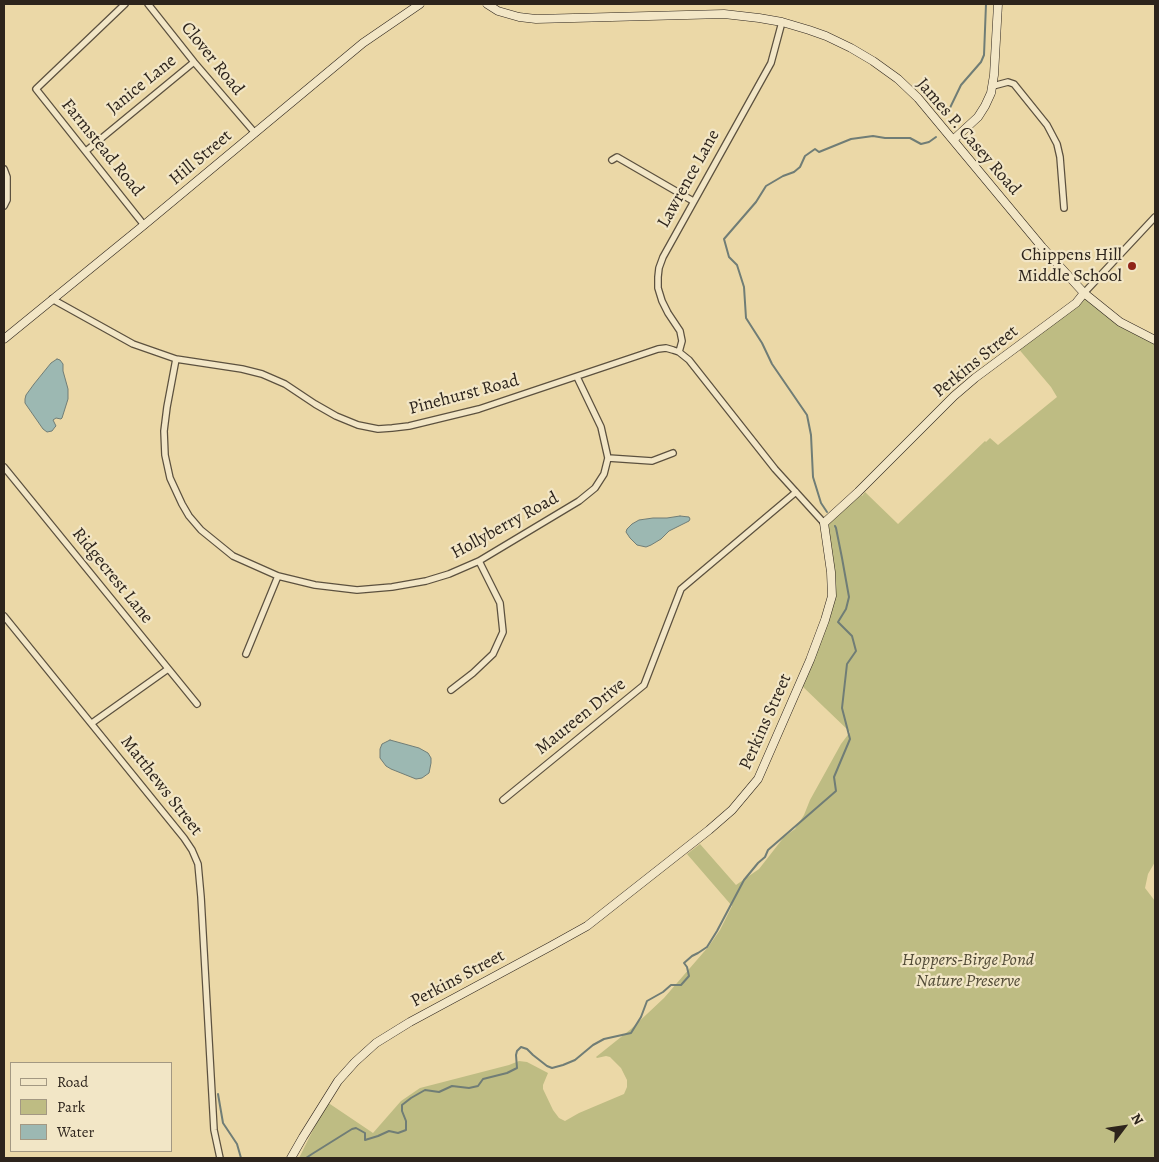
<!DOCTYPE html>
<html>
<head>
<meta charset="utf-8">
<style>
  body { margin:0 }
  #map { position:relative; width:1159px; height:1162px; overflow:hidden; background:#ebd8a7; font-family:Alegreya,serif }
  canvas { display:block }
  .frame { position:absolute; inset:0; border:5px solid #2d241c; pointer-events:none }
  .legend { position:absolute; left:10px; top:1062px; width:162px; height:90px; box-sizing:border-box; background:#f2e6c6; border:1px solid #a39882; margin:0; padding:6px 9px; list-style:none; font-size:15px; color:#2d241c }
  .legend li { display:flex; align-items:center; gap:10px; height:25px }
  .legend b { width:25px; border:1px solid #a39882 }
  .north { position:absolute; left:1099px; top:1102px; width:50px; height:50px; -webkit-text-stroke:4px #f2e6c6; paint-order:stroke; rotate:59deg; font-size:14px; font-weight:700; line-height:20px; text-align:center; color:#2d241c }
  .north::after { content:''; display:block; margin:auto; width:18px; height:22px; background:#2d241c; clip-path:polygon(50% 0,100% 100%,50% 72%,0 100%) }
</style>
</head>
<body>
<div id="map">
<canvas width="1159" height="1162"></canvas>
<div class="frame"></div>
<ul class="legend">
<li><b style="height:6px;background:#f2e6c6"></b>Road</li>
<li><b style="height:14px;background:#bebc83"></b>Park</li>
<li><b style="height:14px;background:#9cb8b2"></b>Water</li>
</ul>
<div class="north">N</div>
</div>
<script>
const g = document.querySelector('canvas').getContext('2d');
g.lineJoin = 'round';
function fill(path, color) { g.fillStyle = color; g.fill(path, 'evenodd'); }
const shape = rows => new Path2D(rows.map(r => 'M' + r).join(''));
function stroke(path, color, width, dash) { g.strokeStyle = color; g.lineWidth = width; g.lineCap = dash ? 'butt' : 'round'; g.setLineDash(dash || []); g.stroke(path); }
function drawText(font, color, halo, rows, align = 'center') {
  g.font = font + ' Alegreya,serif'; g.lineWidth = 4.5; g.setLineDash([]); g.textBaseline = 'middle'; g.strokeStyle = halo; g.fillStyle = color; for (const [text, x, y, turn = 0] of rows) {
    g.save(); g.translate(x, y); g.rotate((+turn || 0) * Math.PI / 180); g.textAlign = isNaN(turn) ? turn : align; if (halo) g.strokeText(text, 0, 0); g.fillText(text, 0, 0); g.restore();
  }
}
const green = shape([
  [1084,293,1111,315,1155,339,1155,862,1148,874,1145,888,1155,901,1155,1158,299,1158,327,1102,373,1133,401,1101,420,1088,509,1065,519,1061,527,1062,548,1073,543,1085,543,1089,553,1110,559,1118,565,1121,579,1113,624,1094,627,1087,627,1080,621,1068,610,1057,606,1056,597,1058,596,1057,631,1029,664,998,709,946,720,930,732,906,687,854,700,844,736,885,759,869,784,837,795,829,804,815,810,800,841,744,850,732,800,684,832,596,824,523,858,492,862,496,865,492,898,524,985,441,986,442,990,438,998,445,1057,397,1051,387,1017,347]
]);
const water = shape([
  [57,359,60,360,63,364,63,371,68,389,68,399,62,418,61,419,56,418,53,420,56,426,55,427,52,431,47,432,43,429,27,406,25,403,25,399,26,395,34,384,51,363,57,359],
  [680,516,689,517,690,519,689,521,669,531,661,539,651,545,646,547,637,545,630,538,626,532,627,529,632,524,639,520,653,518,667,518,680,516],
  [390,740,419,748,428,753,431,758,431,763,429,773,422,778,416,779,391,769,386,766,380,758,380,749,382,744,390,740]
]);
const stream = shape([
  [947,114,961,85,981,62,984,55,986,4],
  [827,512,821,503,813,477,811,435,807,415,772,364,762,343,746,318,744,287,737,265,729,257,724,239,756,202,766,186,783,176,794,172,800,167,805,156,815,149,819,152,851,139,873,136,885,138,910,138,921,144,929,142,936,137],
  [218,1094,223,1123,237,1144,241,1158],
  [301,1158,303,1158],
  [306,1158,312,1154,352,1129,356,1128,365,1133,365,1140,378,1136,389,1131,398,1133,406,1130,406,1121,402,1111,402,1105,411,1098,425,1090,439,1092,452,1086,469,1088,478,1086,483,1079,507,1073,517,1068,516,1055,517,1051,521,1047,527,1049,533,1055,547,1066,552,1068,563,1065,575,1060,593,1045,604,1039,631,1033,641,1017,647,1001,663,992,671,985,681,985,689,976,687,967,684,963,692,956,698,953,707,947,717,931,744,880,758,863,765,857,768,850,836,791,834,777,850,739,842,708,847,664,856,651,852,636,838,622,846,609,849,597,842,558,836,528,835,526]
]);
const street = shape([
  [125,4,36,89,144,225],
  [148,4,194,62,255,133],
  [993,86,1008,82,1014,84,1047,125,1057,144,1060,157,1064,208],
  [86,151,194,62],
  [612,160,617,157,693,201],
  [4,169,7,177,7,200,4,206],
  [1084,293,1155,217],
  [52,299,133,344,176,359,242,369,262,374,285,384,315,404,336,416,358,425,378,429,392,428,409,426,479,409,658,349,666,348,673,350,679,352,689,360,775,469,824,523],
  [679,352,682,341,680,331,668,313,662,301,658,288,658,277,659,268,663,257,771,63,782,22],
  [176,359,167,407,164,431,165,455,170,478,182,504,189,516,201,530,233,556,278,576,315,585,357,590,392,587,426,581,449,574,479,561,579,501,595,488,604,474,608,458,601,427,577,377],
  [608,458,652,461,673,453],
  [4,467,197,704],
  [4,616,184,838,192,850,198,864,201,897,214,1130,220,1158],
  [246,654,278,576],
  [451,690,473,673,493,654,503,632,500,603,479,561],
  [92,723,168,669],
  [503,800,644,685,681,589,796,492]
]);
const secondary = shape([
  [487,4,498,11,519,17,536,19,724,14,759,18,782,22,809,30,826,36,851,48,873,61,898,79,918,98,1042,247,1084,293,1120,322,1155,340],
  [953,140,978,117,985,106,991,93,994,75,998,4],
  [4,339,144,225,363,43,420,4],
  [291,1158,303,1137,338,1081,355,1062,376,1043,410,1022,551,946,587,926,709,830,732,810,758,779,810,660,825,620,832,596,831,572,824,523,858,492,954,396,975,378,1076,303,1084,293]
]);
const markers = [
  [1132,266,5,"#8f2418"]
];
const streetNames = [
  ["Clover Road",212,59,51],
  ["Janice Lane",142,85,-39],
  ["James P. Casey Road",968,137,49],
  ["Farmstead Road",102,148,51],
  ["Hill Street",201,158,-40],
  ["Lawrence Lane",689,179,-61],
  ["Perkins Street",976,362,-39],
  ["Pinehurst Road",464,395,-15],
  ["Hollyberry Road",505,526,-29],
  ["Ridgecrest Lane",112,576,51],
  ["Maureen Drive",581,717,-39],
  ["Perkins Street",766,722,-66],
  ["Matthews Street",161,786,52],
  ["Perkins Street",458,979,-28]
];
const poiNames = [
  ["Chippens Hill",1122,256],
  ["Middle School",1122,277]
];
const parkNames = [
  ["Hoppers-Birge Pond",968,961],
  ["Nature Preserve",968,982]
];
fill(green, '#bebc83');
fill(water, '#9cb8b2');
stroke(water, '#707d76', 1);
stroke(stream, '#707d76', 2);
stroke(street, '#5c513f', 8);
stroke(secondary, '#2d241c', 9);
stroke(street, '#f2e6c6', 5.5);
stroke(secondary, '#f2e6c6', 8);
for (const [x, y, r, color] of markers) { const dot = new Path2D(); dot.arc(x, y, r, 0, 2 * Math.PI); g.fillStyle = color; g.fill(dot); stroke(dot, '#f2e6c6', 2); }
drawText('18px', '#2d241c', '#f2e6c6', streetNames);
drawText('18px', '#2d241c', '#f2e6c6', poiNames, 'right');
drawText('italic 18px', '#514a36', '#f2e6c6', parkNames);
</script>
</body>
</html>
